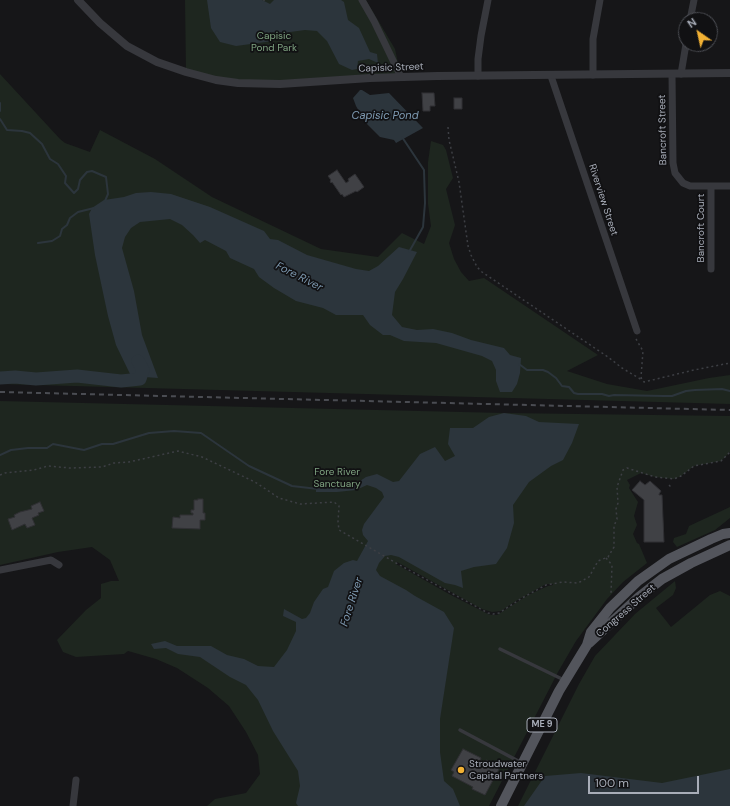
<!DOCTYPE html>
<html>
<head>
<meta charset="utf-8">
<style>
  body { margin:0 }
  #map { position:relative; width:730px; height:806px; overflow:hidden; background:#161618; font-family:"DM Sans",sans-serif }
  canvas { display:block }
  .north { position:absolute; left:678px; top:12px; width:40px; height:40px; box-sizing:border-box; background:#111113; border:1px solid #4d4f55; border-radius:50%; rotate:326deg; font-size:11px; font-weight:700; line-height:16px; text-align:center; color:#a8adb8 }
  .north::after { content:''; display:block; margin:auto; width:14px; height:18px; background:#f2b134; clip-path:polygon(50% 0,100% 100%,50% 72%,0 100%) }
  .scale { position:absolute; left:588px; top:776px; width:111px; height:18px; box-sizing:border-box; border:2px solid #a8adb8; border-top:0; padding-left:5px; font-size:12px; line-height:14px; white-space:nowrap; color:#a8adb8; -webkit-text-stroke:3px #111113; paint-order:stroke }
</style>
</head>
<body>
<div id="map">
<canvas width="730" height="806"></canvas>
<div class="north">N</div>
<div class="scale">100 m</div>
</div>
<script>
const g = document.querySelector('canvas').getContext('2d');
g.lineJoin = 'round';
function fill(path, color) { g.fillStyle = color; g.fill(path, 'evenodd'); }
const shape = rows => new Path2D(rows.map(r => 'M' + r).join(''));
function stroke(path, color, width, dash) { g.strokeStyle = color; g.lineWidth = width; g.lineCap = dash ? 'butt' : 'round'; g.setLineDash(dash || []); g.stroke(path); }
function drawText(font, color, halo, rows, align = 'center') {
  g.font = font + ' "DM Sans",sans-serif'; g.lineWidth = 3.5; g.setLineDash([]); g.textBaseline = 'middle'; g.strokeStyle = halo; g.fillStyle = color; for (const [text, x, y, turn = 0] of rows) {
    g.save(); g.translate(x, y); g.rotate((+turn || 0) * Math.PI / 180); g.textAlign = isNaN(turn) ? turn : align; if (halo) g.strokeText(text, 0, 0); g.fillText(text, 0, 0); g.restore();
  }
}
const green = shape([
  [185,0,366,0,395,49,401,77,253,84,186,72],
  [0,74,60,139,65,143,90,152,100,130,155,159,212,197,321,249,378,257,402,233,424,244,431,226,428,204,428,162,431,141,443,145,446,150,453,178,446,189,455,225,449,243,454,259,461,272,469,281,484,278,598,355,567,371,607,384,647,391,709,378,730,375,730,404,0,384],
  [0,401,504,413,730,416,730,452,721,461,694,466,681,476,674,479,655,477,641,473,627,480,630,485,629,488,638,502,634,516,637,525,633,534,637,543,639,544,647,563,623,582,607,599,576,641,558,672,489,806,207,806,215,799,246,793,260,774,258,755,246,732,229,706,208,688,177,668,156,659,128,651,124,654,76,657,63,652,57,640,86,610,101,598,101,584,111,581,119,581,110,560,92,547,58,552,0,565],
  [397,562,482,609,492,612,501,611,516,601,546,584,553,584,553,585,548,586,528,595,497,615,492,615,488,614,449,594,396,564],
  [730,507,730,518,715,530,677,547,673,542,674,538,686,534,689,526],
  [675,581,676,588,673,595,656,608,671,627,710,595,720,591,730,596,730,806,518,806,579,684,595,656,635,614]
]);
const water = shape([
  [207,0,262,0,270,4,274,0,341,0,344,2,348,20,359,28,370,52,377,54,378,63,369,59,358,61,357,69,352,70,339,64,327,41,317,31,305,30,290,32,273,41,236,46,220,42,211,28],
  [360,90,362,90,370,95,389,93,423,128,396,143,394,140,380,137,365,122,356,106,353,98],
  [151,192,171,194,210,207,264,231,270,239,278,240,307,255,356,269,369,271,378,266,399,247,417,252,403,279,395,292,392,315,402,327,417,330,433,329,452,333,471,340,504,348,510,355,521,358,520,373,517,384,512,392,500,392,496,381,496,370,492,361,482,356,436,343,404,341,390,335,383,335,370,325,363,315,336,315,323,308,296,301,274,288,259,277,254,269,230,258,226,251,205,240,200,243,193,235,182,225,170,219,140,222,131,228,125,237,122,248,134,291,142,335,158,378,131,376,116,345,108,316,95,255,89,214,92,208,104,200,124,197,136,193],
  [504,413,526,416,539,422,579,424,572,443,563,460,551,466,529,482,513,505,514,523,507,548,496,564,474,567,461,571,463,588,455,585,445,583,399,557,391,555,385,556,379,563,376,570,380,576,406,590,415,596,444,612,454,628,440,719,440,752,444,781,453,789,460,806,298,806,296,803,300,786,298,771,273,731,258,700,246,685,230,677,200,657,178,654,166,648,154,649,151,644,165,641,177,646,211,646,227,655,244,659,258,666,274,667,287,650,296,631,296,622,283,616,284,609,302,619,306,618,310,613,314,602,323,589,328,587,334,571,344,563,353,560,357,561,368,541,363,535,362,530,364,524,384,497,382,492,376,488,367,485,356,490,337,492,316,492,316,486,357,483,366,477,377,474,393,482,399,481,420,454,435,447,445,461,455,456,448,444,450,428,473,428,489,417],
  [730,769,730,806,524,806,545,776,581,773,662,783]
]);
const stream = shape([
  [0,103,0,111],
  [0,119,7,130,22,131,30,133,42,144,50,159,58,164,66,176,65,183,74,193,78,189,80,180,87,172,92,171,106,177,108,194,105,201],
  [402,137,424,170,425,203,423,227,409,252],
  [38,243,52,241,60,236,62,229,67,225,70,218,78,212,94,208],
  [519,364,527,370,543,370,548,372,556,378,562,386,569,387,574,393,578,394,602,394,609,396,614,395,664,396,672,396,686,391,695,390,722,389,730,391],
  [0,455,11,450,28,448,47,448,53,444,84,450,102,444,113,444,149,433,174,431,201,433,249,466,292,486,318,489]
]);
const river = shape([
  [0,378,15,377,36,379,77,376,121,381,131,380,140,379,143,370,138,361]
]);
const building = shape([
  [422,93,434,93,435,106,430,106,430,111,423,111,422,93],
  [454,98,462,98,462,109,454,109,454,98],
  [337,170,346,183,349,181,348,179,355,174,364,187,357,192,356,191,344,197,342,194,341,195,332,182,331,183,330,181,331,180,328,176,337,170],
  [640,481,645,485,650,481,661,491,659,494,659,495,662,495,664,542,644,542,644,500,632,490,640,481],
  [198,499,203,499,203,513,205,513,205,520,200,520,200,529,172,528,173,517,180,518,180,515,193,515,193,513,191,513,191,510,194,510,194,500,198,500,198,499],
  [40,502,44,511,38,513,39,515,32,518,35,525,27,528,25,524,12,530,8,519,15,517,14,515,20,512,32,509,31,506,40,502],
  [463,749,481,758,480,760,485,763,486,760,500,767,485,795,472,789,473,787,452,776,454,772,451,770,463,749]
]);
const path = shape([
  [264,1,264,0],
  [448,127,449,140,459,182,468,246,471,255,477,267,482,272,608,357,622,368,642,380],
  [636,339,643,351,641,377,642,380,644,382,694,370,730,363],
  [0,475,5,473,34,470,48,466,70,468,102,467,114,463,129,462,178,451,202,457,255,482,279,498,300,504,334,502,339,506,338,522,339,530,396,563,488,613,493,614,499,613,522,598,546,585,563,582,578,583,589,577,598,561,608,557,614,547,614,526,617,519,616,509,618,503,617,487,623,470,627,468,655,477,674,479,681,476,694,466,721,461,730,452],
  [669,485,671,487],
  [606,558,612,565,611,594]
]);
const service = shape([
  [500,649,564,680],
  [460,730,522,763]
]);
const minor = shape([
  [362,0,374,21,401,77],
  [690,20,694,0],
  [672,74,673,163,675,173,683,183,690,186,730,186],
  [681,74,686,44],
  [593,75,593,39,600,0],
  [478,76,478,59,481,36,488,0],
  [551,76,637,331],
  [711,187,711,269],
  [0,570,51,560,59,565],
  [73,806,76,780]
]);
const tertiary = shape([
  [78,0,100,23,127,46,157,62,186,72,216,80,238,83,280,84,370,78,437,76,730,73]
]);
const primary = shape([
  [589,643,639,597,662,579,691,563,730,545],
  [501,806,559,691,587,645,591,632,610,608,638,581,669,559,711,539,723,534,730,533]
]);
const rail = shape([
  [0,392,730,410]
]);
const markers = [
  [461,770,4,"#f2b134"]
];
const shields = [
  [542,725,30]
];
const shieldNames = [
  ["ME 9",542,725]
];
const parkNames = [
  ["Capisic",274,36],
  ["Pond Park",274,48],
  ["Fore River",337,472],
  ["Sanctuary",337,484]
];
const streetNames = [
  ["Capisic Street",391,68,-2],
  ["Bancroft Street",663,130,-91],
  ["Riverview Street",603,200,72],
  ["Bancroft Court",701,228,-90],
  ["Congress Street",626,611,-41]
];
const poiNames = [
  ["Stroudwater",469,764],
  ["Capital Partners",469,776]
];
const waterNames = [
  ["Capisic Pond",385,116],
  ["Fore River",299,277,27],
  ["Fore River",352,602,-72]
];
fill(green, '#1e261f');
fill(water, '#2c353c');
stroke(stream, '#2c353c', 2);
stroke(river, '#2c353c', 13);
fill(building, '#404145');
stroke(building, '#303034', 1);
stroke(path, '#3d3f44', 1.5, [2, 3]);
stroke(service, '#37383d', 3.5);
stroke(minor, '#37383d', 7);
stroke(tertiary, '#37383d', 8);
stroke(primary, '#53555c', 10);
stroke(rail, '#4a4c52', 2, [5, 4]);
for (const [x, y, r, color] of markers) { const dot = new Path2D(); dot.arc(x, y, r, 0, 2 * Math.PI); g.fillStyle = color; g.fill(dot); stroke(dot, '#111113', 1.5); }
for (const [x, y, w] of shields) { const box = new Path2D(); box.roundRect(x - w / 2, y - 7, w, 14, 3); g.fillStyle = '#111113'; g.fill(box); stroke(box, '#a8adb8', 1); }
drawText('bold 9px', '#a8adb8', null, shieldNames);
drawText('10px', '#7fa381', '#111113', parkNames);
drawText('10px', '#a8adb8', '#111113', streetNames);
drawText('10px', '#a8adb8', '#111113', poiNames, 'left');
drawText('italic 11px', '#7f9bb3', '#111113', waterNames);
</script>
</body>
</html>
